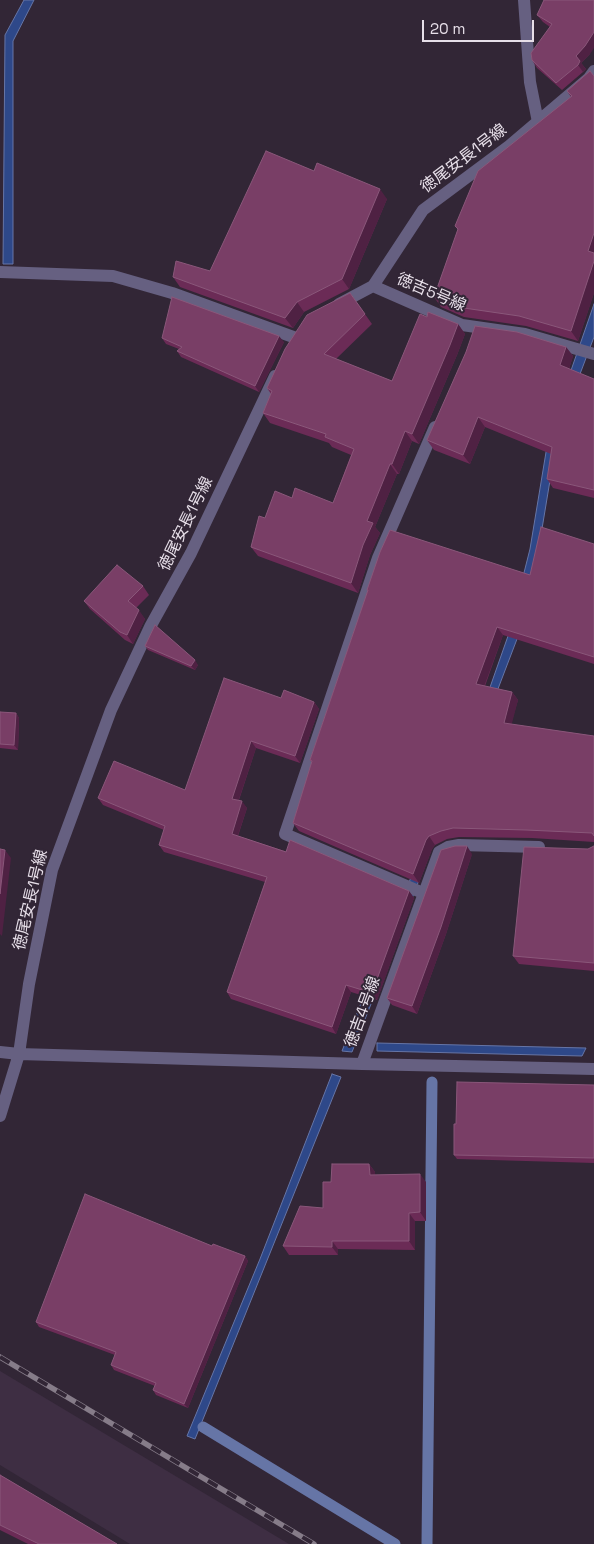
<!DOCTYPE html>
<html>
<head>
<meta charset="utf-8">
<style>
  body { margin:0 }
  #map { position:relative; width:594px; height:1544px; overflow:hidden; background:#322636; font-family:"Space Grotesk",sans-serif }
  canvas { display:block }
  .scale { position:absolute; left:422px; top:20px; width:112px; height:22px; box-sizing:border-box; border:2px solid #e7dfe9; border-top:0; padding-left:6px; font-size:15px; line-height:18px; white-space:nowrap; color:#e7dfe9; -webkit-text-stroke:4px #322636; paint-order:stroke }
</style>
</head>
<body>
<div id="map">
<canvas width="594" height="1544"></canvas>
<div class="scale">20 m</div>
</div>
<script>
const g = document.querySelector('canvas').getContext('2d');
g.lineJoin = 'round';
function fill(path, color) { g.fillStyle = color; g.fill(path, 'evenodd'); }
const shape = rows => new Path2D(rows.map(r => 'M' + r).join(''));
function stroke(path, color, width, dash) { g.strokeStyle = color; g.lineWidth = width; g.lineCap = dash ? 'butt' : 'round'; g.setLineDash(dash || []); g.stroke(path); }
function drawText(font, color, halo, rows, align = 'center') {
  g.font = font + ' "Space Grotesk","Noto Sans JP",sans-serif'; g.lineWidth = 4; g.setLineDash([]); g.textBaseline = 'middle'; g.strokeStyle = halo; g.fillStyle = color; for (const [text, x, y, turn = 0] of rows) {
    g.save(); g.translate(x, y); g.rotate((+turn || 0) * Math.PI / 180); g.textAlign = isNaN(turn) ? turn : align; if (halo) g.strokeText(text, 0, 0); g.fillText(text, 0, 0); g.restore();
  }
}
const built = shape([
  [0,1371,289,1544,130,1544,0,1465]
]);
const water = shape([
  [24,0,34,0,13,41,13,264,3,264,5,35,24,0],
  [594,304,594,337,558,432,537,559,517,639,496,694,488,693,508,636,530,549,549,434,594,304],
  [429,832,432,846,392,951,352,1052,342,1051,429,832],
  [377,1043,586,1048,582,1056,377,1051,377,1043],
  [332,1074,341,1077,195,1439,187,1436,260,1259,332,1074]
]);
const stream = shape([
  [203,1427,395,1544],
  [427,1544,432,1082]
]);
const street = shape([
  [524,0,530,82,538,122],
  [0,272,113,276,172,293,296,338],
  [373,286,462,325,525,334,594,354],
  [339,304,373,286,423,210,509,146,589,78,594,71],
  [423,893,285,834,378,558,435,427],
  [0,1052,19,1054,362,1064,439,852,448,847,459,845,539,847],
  [362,1064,594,1069],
  [0,1116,19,1054,29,984,52,870,111,710,150,627,191,553,275,376]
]);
const rail = shape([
  [0,1357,314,1544]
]);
const wall = shape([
  [544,0,590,54,581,63,586,69,583,72,562,90,537,68,532,60,550,27,543,22,537,15],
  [594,76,594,293,578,341,526,326,464,317,441,307,434,297,458,230,455,226,571,97,567,91],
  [314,171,387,199,349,289,304,312,293,328,180,287,173,277,210,271],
  [350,293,372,324,336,359,392,381,427,317,458,324,465,334,457,355,419,444,412,441,399,474,397,474,375,527,380,533,370,555,358,593,258,556,251,547,265,518,292,498,333,503,351,455,332,447,329,443,270,423,263,413,271,394,267,388],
  [162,338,284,342,259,392,181,357,177,351,179,349,166,344],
  [566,347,573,356,569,369,594,379,594,498,553,488,547,479,551,454,485,427,470,464,434,450,427,440],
  [594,544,594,664,503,635,485,686,512,692,518,700,511,724,594,736,594,842,532,838,459,837,447,839,435,845,432,849,419,883,299,831,293,823,312,763,310,760,368,591,367,590,530,575],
  [143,586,149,595,136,608,145,619,133,644,125,640,90,609,84,601],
  [145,646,198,665,195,670,148,650],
  [281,698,314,702,319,709,300,763,256,748,239,800,247,808,238,836,409,891,414,898,377,1000,351,992,336,1034,231,999,227,992,265,882,164,852,159,845,164,830,103,805,98,798,185,790],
  [0,712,16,713,19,718,18,750,0,748],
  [594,846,594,971,519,964,513,956,588,849],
  [472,854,446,934,417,1014,392,1005,387,998],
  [594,1085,594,1163,457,1159,454,1155,456,1124],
  [369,1164,375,1172,375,1175,426,1182,426,1221,415,1221,415,1250,338,1249,338,1255,289,1255,283,1246,323,1208,331,1182],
  [212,1246,245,1256,248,1261,188,1408,156,1395,153,1390,155,1386,114,1370,111,1365,115,1355,39,1327,36,1322],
  [0,1475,117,1544,28,1544,0,1530]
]);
const shadedWall = shape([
  [594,32,594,48,590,54,581,63,586,69,583,72,578,65,576,56],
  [380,189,387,199,349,289,342,279],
  [594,233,594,259,588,251],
  [594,261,594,293,578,341,571,331],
  [297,302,304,312,293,328,285,318],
  [458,324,465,334,457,355,419,444,412,434],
  [279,336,284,342,259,392,255,386],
  [566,347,573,356,567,375,560,365],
  [478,417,485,427,470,464,463,455],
  [405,431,412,441,399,474,392,464],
  [390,464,397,474,375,527,380,533,370,555,358,593,351,583,367,521],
  [139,610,145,619,133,644,127,635],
  [497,627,503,635,482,692,476,684],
  [195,660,198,665,195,670,191,666],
  [512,692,518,700,510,731,504,723],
  [314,702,319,709,300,763,295,756],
  [16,713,19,718,18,750,14,745],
  [251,741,256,748,237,805,232,799],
  [242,801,247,808,236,841,232,834],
  [429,836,435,845,432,849,419,883,413,874,426,840],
  [467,846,472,854,446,934,417,1014,412,1006],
  [5,850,11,858,2,936,0,934,0,894],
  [409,891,414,898,377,1000,372,993],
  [346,985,351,992,336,1034,332,1027],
  [369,1164,375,1172,376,1183,370,1175],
  [420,1174,426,1182,426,1221,420,1212],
  [409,1213,415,1221,415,1250,409,1241],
  [332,1241,338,1249,338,1255,332,1247],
  [245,1256,248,1261,188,1408,184,1404]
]);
const building = shape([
  [544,0,594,0,594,32,585,46,576,56,580,61,578,65,556,83,532,60,531,53,552,24,537,15,544,0],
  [590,71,594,76,594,233,588,251,594,253,594,261,571,331,519,316,457,307,434,297,458,229,455,226,478,171,572,96,567,91,590,71],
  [266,151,314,171,317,163,380,189,342,279,297,302,285,318,173,277,176,261,210,271,266,151],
  [350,293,365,314,324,354,392,381,420,314,427,317,428,312,458,324,450,345,412,434,405,431,392,464,390,464,367,521,373,523,363,545,351,583,251,547,259,516,265,518,275,491,292,498,295,488,333,503,354,449,325,437,326,434,263,413,272,391,267,388,285,349,307,315,350,293],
  [172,297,279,336,255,386,177,351,182,347,162,338,172,297],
  [475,326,517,332,566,347,560,365,594,379,594,490,547,479,552,447,478,417,463,455,427,440,466,352,475,326],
  [541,527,594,544,594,657,497,627,476,684,512,692,504,723,594,736,594,836,592,833,526,830,453,828,441,831,429,836,426,840,413,874,293,823,312,761,310,760,368,590,367,590,380,552,390,530,530,575,541,527],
  [117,565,143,586,128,601,139,610,127,635,120,632,84,601,117,565],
  [155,625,195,660,191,666,145,646,155,625],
  [224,678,281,698,284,690,314,702,295,756,251,741,232,799,242,801,232,834,286,852,290,840,409,891,372,993,346,985,332,1027,227,992,267,877,159,845,165,826,98,798,114,761,185,790,224,678],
  [0,712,16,713,14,745,0,744,0,712],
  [455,846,467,846,441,927,412,1006,387,998,441,850,455,846],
  [594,846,594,963,513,956,524,847,588,849,594,846],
  [0,849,5,850,0,894,0,849],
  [457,1082,594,1085,594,1158,454,1155,454,1124,456,1124,457,1082],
  [332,1164,369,1164,370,1175,420,1174,420,1212,409,1213,409,1241,332,1241,332,1247,283,1246,300,1206,323,1208,323,1182,331,1182,332,1164],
  [85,1194,212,1246,213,1244,245,1256,184,1404,153,1390,156,1383,111,1365,116,1352,36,1322,85,1194],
  [0,1475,117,1544,39,1544,0,1525,0,1475]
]);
const streetNames = [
  ["徳尾安長1号線",464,159,-37],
  ["徳吉5号線",431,293,23],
  ["徳尾安長1号線",186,524,-64],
  ["徳尾安長1号線",31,900,-77],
  ["徳吉4号線",363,1012,-70]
];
fill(built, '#3e2e43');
fill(water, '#2e4889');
stroke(water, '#6675a6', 1);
stroke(stream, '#6675a6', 11);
stroke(street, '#666081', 12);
stroke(rail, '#867c89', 5.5);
stroke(rail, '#322636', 4, [11]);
fill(wall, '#6b2b56');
fill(shadedWall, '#4f2143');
fill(building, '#793e66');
stroke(building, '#8a577a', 1);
drawText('16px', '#e7dfe9', '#322636', streetNames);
</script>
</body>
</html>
